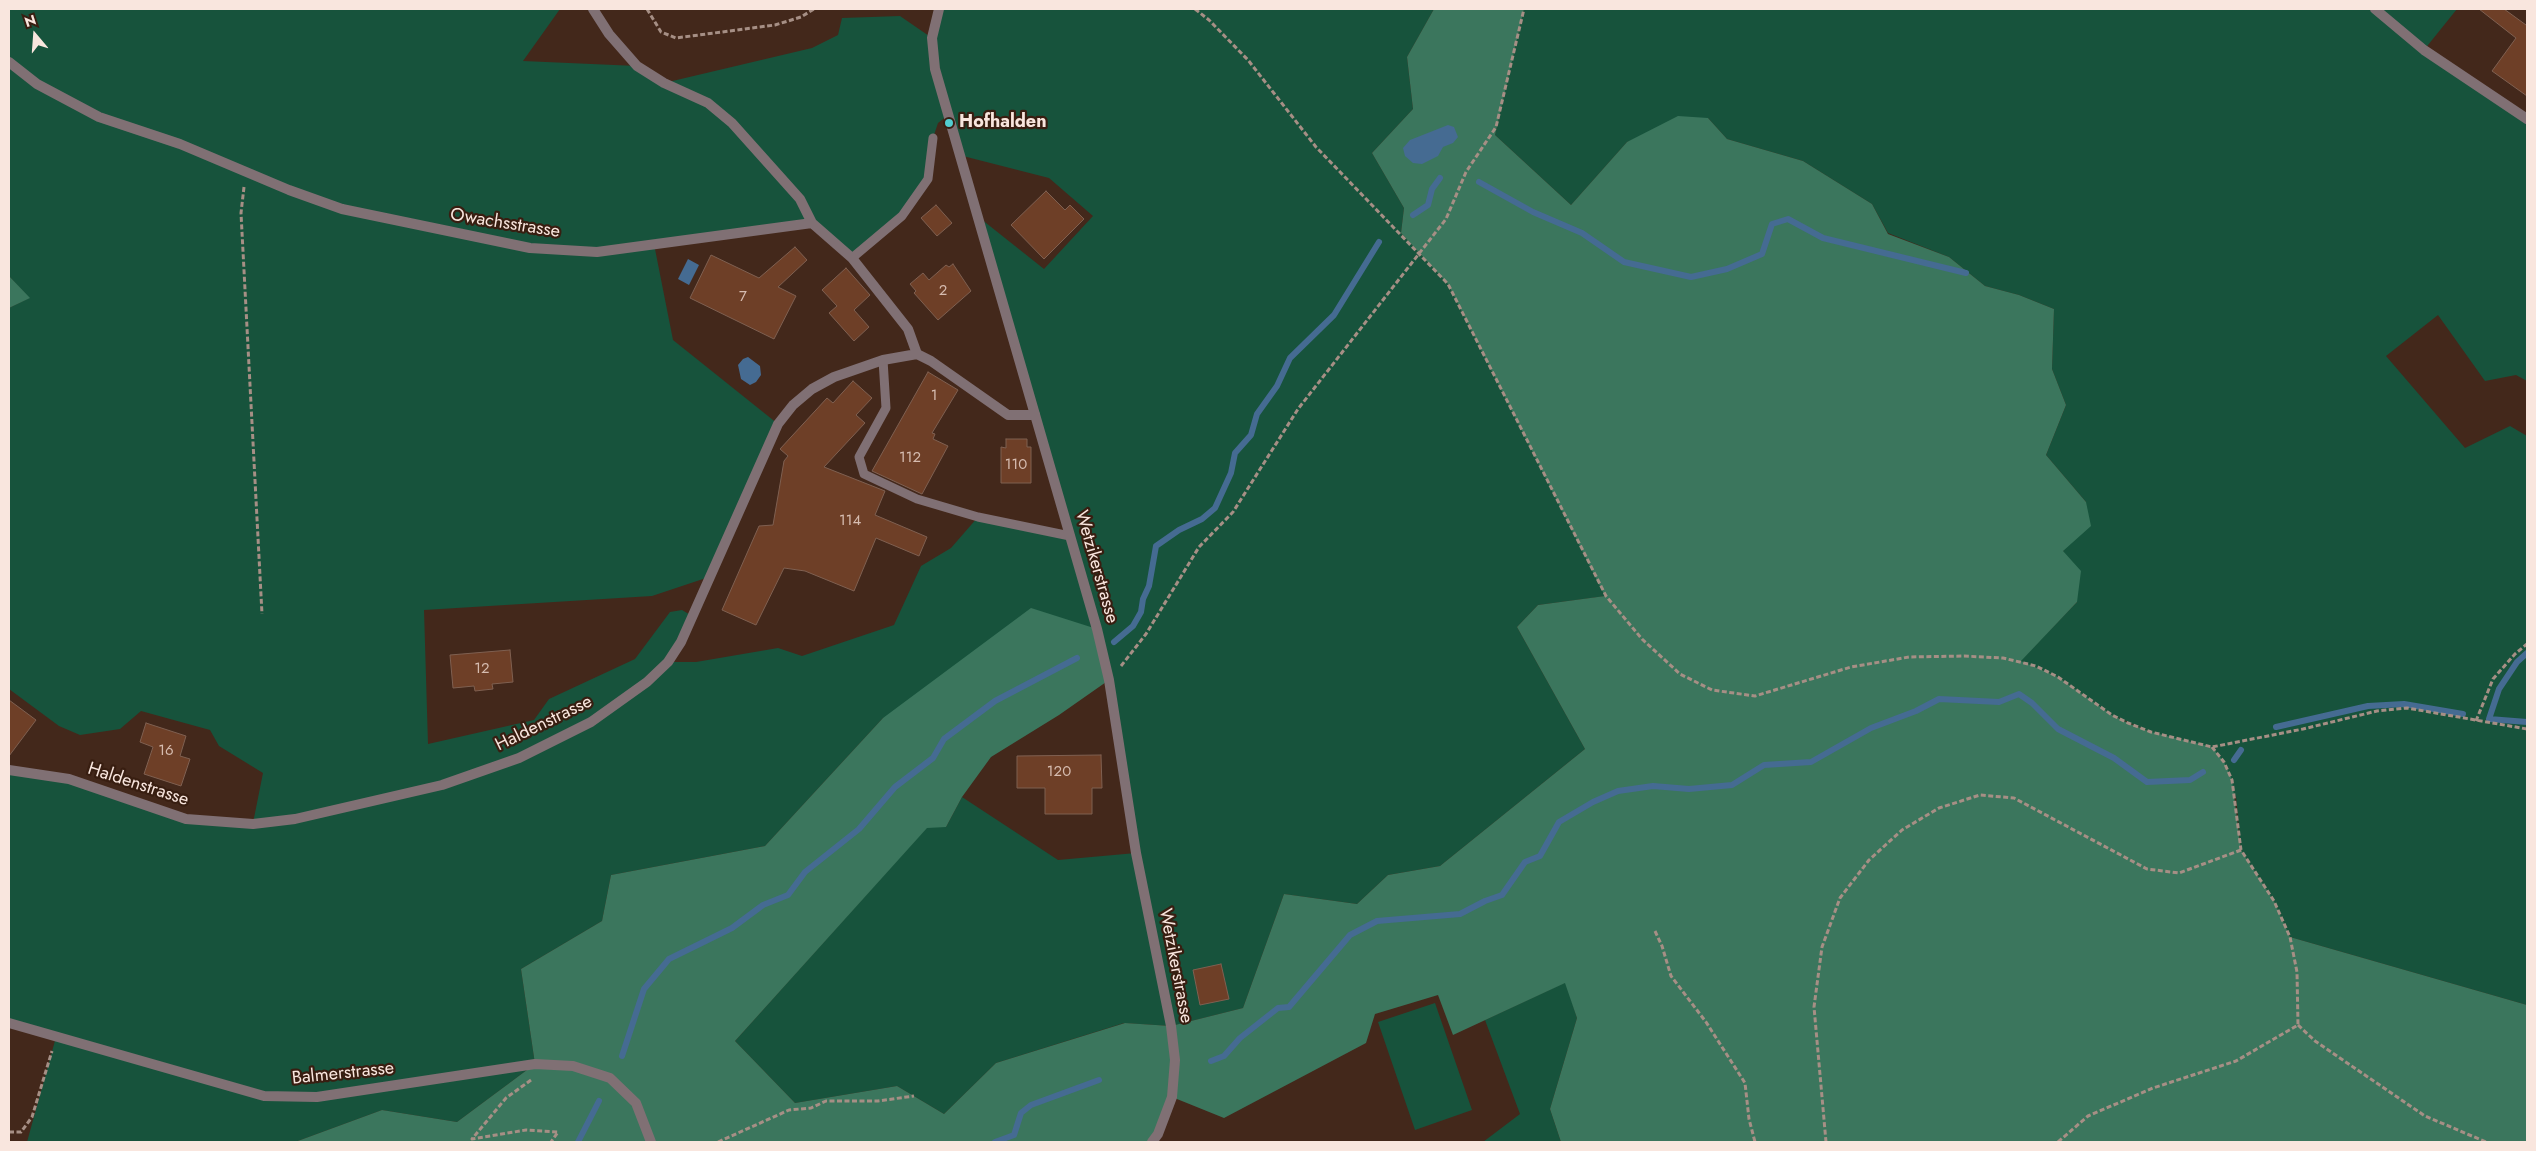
<!DOCTYPE html>
<html>
<head>
<meta charset="utf-8">
<style>
  body { margin:0 }
  #map { position:relative; width:2536px; height:1151px; overflow:hidden; background:#43281b; font-family:Jost,sans-serif }
  canvas { display:block }
  .frame { position:absolute; inset:0; border:10px solid #f9e6de; pointer-events:none }
  .north { position:absolute; left:10px; top:10px; width:50px; height:50px; -webkit-text-stroke:4px #381e11; paint-order:stroke; rotate:342deg; font-size:14px; font-weight:700; line-height:20px; text-align:center; color:#f9e6de }
  .north::after { content:''; display:block; margin:auto; width:18px; height:22px; background:#f9e6de; clip-path:polygon(50% 0,100% 100%,50% 72%,0 100%) }
</style>
</head>
<body>
<div id="map">
<canvas width="2536" height="1151"></canvas>
<div class="frame"></div>
<div class="north">N</div>
</div>
<script>
const g = document.querySelector('canvas').getContext('2d');
g.lineJoin = 'round';
function fill(path, color) { g.fillStyle = color; g.fill(path, 'evenodd'); }
const shape = rows => new Path2D(rows.map(r => 'M' + r).join(''));
function stroke(path, color, width, dash) { g.strokeStyle = color; g.lineWidth = width; g.lineCap = dash ? 'butt' : 'round'; g.setLineDash(dash || []); g.stroke(path); }
function drawText(font, color, halo, rows, align = 'center') {
  g.font = font + ' Jost,sans-serif'; g.lineWidth = 4.5; g.setLineDash([]); g.textBaseline = 'middle'; g.strokeStyle = halo; g.fillStyle = color; for (const [text, x, y, turn = 0] of rows) {
    g.save(); g.translate(x, y); g.rotate((+turn || 0) * Math.PI / 180); g.textAlign = isNaN(turn) ? turn : align; if (halo) g.strokeText(text, 0, 0); g.fillText(text, 0, 0); g.restore();
  }
}
const green = shape([
  [9,9,560,9,523,61,637,66,664,83,812,48,838,35,842,18,900,16,932,38,939,9,1434,9,1407,57,1413,109,1372,153,1404,208,1401,233,1448,284,1606,596,1538,605,1517,627,1585,749,1440,866,1388,875,1357,904,1284,894,1243,1008,1171,1026,1124,1023,996,1063,944,1114,897,1086,795,1103,735,1041,927,827,946,827,962,797,1058,860,1136,853,1109,680,883,718,765,846,611,875,602,921,521,969,535,1064,457,1122,382,1110,295,1142,27,1142,56,1037,9,1023,9,770,69,779,186,819,253,823,263,773,219,746,210,730,141,711,120,729,80,735,59,726,9,689,9,308,29,298,9,276],
  [947,116,959,155,1049,178,1093,216,1044,269,976,215,1070,536,978,517,951,548,921,566,894,625,802,656,778,648,696,662,668,662,692,616,682,610,670,612,635,659,549,699,534,720,428,744,424,610,652,596,709,577,778,424,673,340,654,244,812,223,852,258,902,216,928,179,933,138,938,123],
  [1524,9,2457,9,2424,50,2527,119,2527,381,2516,375,2485,381,2438,315,2386,356,2465,448,2510,426,2527,436,2527,1005,2290,937,2274,901,2241,850,2236,796,2151,732,2112,715,2058,677,2020,661,2077,602,2063,551,2086,502,2046,455,2066,405,2052,369,2054,309,2019,295,1985,286,1949,257,1888,233,1872,204,1803,161,1727,139,1708,118,1627,142,1571,205,1495,135],
  [1566,982,1577,1018,1550,1109,1561,1142,1483,1142,1520,1114,1485,1020],
  [1435,1003,1472,1110,1415,1130,1378,1022]
]);
const forest = shape([
  [1434,9,1524,9,1495,135,1571,205,1627,142,1678,116,1708,118,1727,139,1803,161,1872,204,1888,234,1949,257,1985,286,2019,295,2054,309,2052,369,2066,405,2046,455,2086,502,2091,526,2063,551,2081,571,2077,602,2021,661,2058,677,2112,715,2128,723,2151,732,2212,747,2224,762,2232,780,2241,850,2274,901,2290,937,2527,1005,2527,1142,1561,1142,1550,1109,1577,1018,1565,983,1453,1035,1438,995,1375,1014,1366,1043,1224,1118,1172,1097,1152,1142,295,1142,382,1110,457,1122,535,1064,521,969,602,921,611,875,765,846,883,718,1031,608,1097,629,1109,680,1059,715,991,757,962,797,946,827,927,828,735,1041,795,1103,897,1086,944,1114,996,1063,1125,1023,1171,1026,1243,1008,1284,894,1357,904,1388,875,1440,866,1585,749,1517,627,1538,605,1605,596,1448,284,1401,233,1404,208,1372,153,1413,109,1407,57],
  [9,276,30,298,9,308]
]);
const water = shape([
  [1448,125,1454,127,1458,137,1453,143,1443,147,1438,156,1422,164,1413,163,1405,156,1403,148,1410,140],
  [688,259,699,265,689,285,678,279],
  [748,357,760,366,761,375,756,382,750,385,741,379,738,365,743,359]
]);
const stream = shape([
  [1479,182,1533,212,1582,233,1624,262,1691,277,1727,269,1762,254,1772,224,1788,219,1823,238,1966,273],
  [1413,215,1428,205,1432,189,1440,178],
  [1114,642,1133,626,1141,612,1143,599,1149,586,1156,546,1179,530,1202,519,1215,508,1231,473,1235,453,1251,435,1257,414,1277,386,1290,358,1334,315,1379,242],
  [2527,653,2517,662,2499,689,2489,719,2527,722],
  [2276,727,2368,706,2404,704,2463,714],
  [2234,760,2241,750],
  [622,1056,644,989,669,959,732,928,763,905,788,895,805,872,859,829,895,787,933,758,944,739,995,701,1077,658],
  [1211,1061,1224,1056,1240,1038,1278,1008,1289,1007,1350,935,1377,921,1460,914,1485,901,1502,895,1525,862,1540,856,1559,822,1593,802,1618,791,1653,786,1689,789,1732,785,1764,765,1811,762,1871,728,1916,711,1939,699,1999,702,2019,694,2032,703,2058,729,2114,758,2147,782,2190,780,2203,772],
  [578,1142,599,1101],
  [995,1142,1014,1135,1021,1113,1031,1105,1099,1080]
]);
const building = shape([
  [2479,9,2504,9,2526,25,2527,23,2527,96,2492,71,2516,38,2479,9],
  [1046,191,1065,210,1070,205,1084,219,1044,259,1011,225,1046,191],
  [936,205,952,223,937,236,921,218,936,205],
  [795,247,807,260,778,287,796,296,774,339,690,298,711,255,759,278,795,247],
  [953,264,971,291,938,320,914,293,916,291,910,284,923,273,929,280,946,265,949,267,953,264],
  [846,268,870,295,854,310,869,327,854,341,829,313,837,306,822,290,846,268],
  [928,372,958,390,932,433,935,434,933,439,948,446,922,494,872,471,928,372],
  [853,381,872,398,856,415,865,423,824,467,885,491,875,515,927,537,919,556,876,538,854,591,805,571,784,568,756,625,722,610,759,526,773,525,784,461,788,456,780,449,827,398,833,403,853,381],
  [1006,439,1027,439,1027,447,1031,447,1031,483,1001,483,1001,447,1006,448,1006,439],
  [510,650,513,682,492,684,493,689,475,691,474,686,453,688,450,655,510,650],
  [9,700,36,720,9,756,9,700],
  [146,723,186,736,180,756,190,759,181,786,144,774,153,747,140,742,146,723],
  [1101,755,1102,788,1092,788,1092,814,1045,814,1045,788,1017,788,1017,756,1101,755],
  [1221,964,1229,999,1200,1005,1193,970,1221,964]
]);
const path = shape([
  [647,9,661,32,676,38,775,25,801,17,814,9],
  [1195,9,1209,20,1248,60,1316,147,1448,284,1606,596,1642,639,1680,674,1712,690,1755,696,1851,667,1909,657,1964,656,2003,658,2036,666,2058,677,2112,715,2128,723,2151,732,2212,747,2303,729,2377,711,2407,708,2527,729],
  [244,187,241,213,262,614],
  [1121,666,1146,634,1199,547,1233,512,1298,409,1446,219,1466,172,1496,127,1524,9],
  [2476,721,2493,679,2515,654,2527,644],
  [2212,747,2224,762,2232,780,2241,850,2274,901,2290,937,2297,972,2298,1025],
  [1655,931,1662,946,1671,976,1706,1022,1745,1083,1749,1119,1755,1142],
  [2298,1025,2315,1041,2425,1116,2486,1142],
  [531,1080,506,1098,472,1139,526,1130,558,1132,551,1142],
  [9,1132,21,1132,32,1117,52,1051],
  [718,1142,789,1110,811,1108,826,1101,878,1101,914,1096],
  [1826,1142,1814,1007,1822,947,1840,898,1869,860,1902,830,1939,808,1980,795,2014,798,2147,869,2179,873,2241,850],
  [2058,1142,2088,1116,2153,1088,2236,1061,2298,1025]
]);
const service = shape([
  [852,258,902,216,928,179,933,138],
  [883,360,886,408,859,457,864,474,917,499,978,517,1070,536]
]);
const minor = shape([
  [593,9,609,34,637,66,664,83,708,103,732,123,800,199,812,223],
  [9,62,37,84,99,117,180,144,289,190,342,209,530,248,597,252,812,223,852,258,908,329,917,354,931,361,1008,415,1035,415],
  [9,770,69,779,186,819,253,824,295,819,442,785,519,758,591,722,647,682,668,662,681,642,778,424,793,405,812,389,834,377,883,360,917,354],
  [9,1023,264,1096,317,1097,535,1064,573,1066,610,1078,636,1103,651,1142]
]);
const tertiary = shape([
  [939,9,932,38,935,69,1097,629,1109,680,1136,853,1171,1026,1175,1060,1172,1097,1158,1134,1152,1142],
  [2375,9,2424,50,2527,119]
]);
const markers = [
  [949,123,5,"#52cdd0"]
];
const numberNames = [
  ["2",943,291],
  ["7",743,297],
  ["1",934,396],
  ["112",910,458],
  ["110",1016,465],
  ["114",850,521],
  ["12",482,669],
  ["16",166,751],
  ["120",1059,772]
];
const poiNames = [
  ["Hofhalden",959,123]
];
const streetNames = [
  ["Owachsstrasse",505,224,9],
  ["Wetzikerstrasse",1096,567,74],
  ["Haldenstrasse",544,724,-26],
  ["Haldenstrasse",138,785,18],
  ["Wetzikerstrasse",1175,966,79],
  ["Balmerstrasse",343,1074,-6]
];
fill(green, '#17533c');
fill(forest, '#3b765d');
fill(water, '#456b92');
stroke(stream, '#456b92', 6);
fill(building, '#6e3f27');
stroke(building, '#7f6051', 1);
stroke(path, '#a68f85', 3, [5, 2.5]);
stroke(service, '#807074', 9);
stroke(minor, '#807074', 10);
stroke(tertiary, '#807074', 10);
for (const [x, y, r, color] of markers) { const dot = new Path2D(); dot.arc(x, y, r, 0, 2 * Math.PI); g.fillStyle = color; g.fill(dot); stroke(dot, '#381e11', 2); }
drawText('15px', '#d6bcb0', null, numberNames);
drawText('bold 18px', '#f9e6de', '#381e11', poiNames, 'left');
drawText('18px', '#f9e6de', '#381e11', streetNames);
</script>
</body>
</html>
